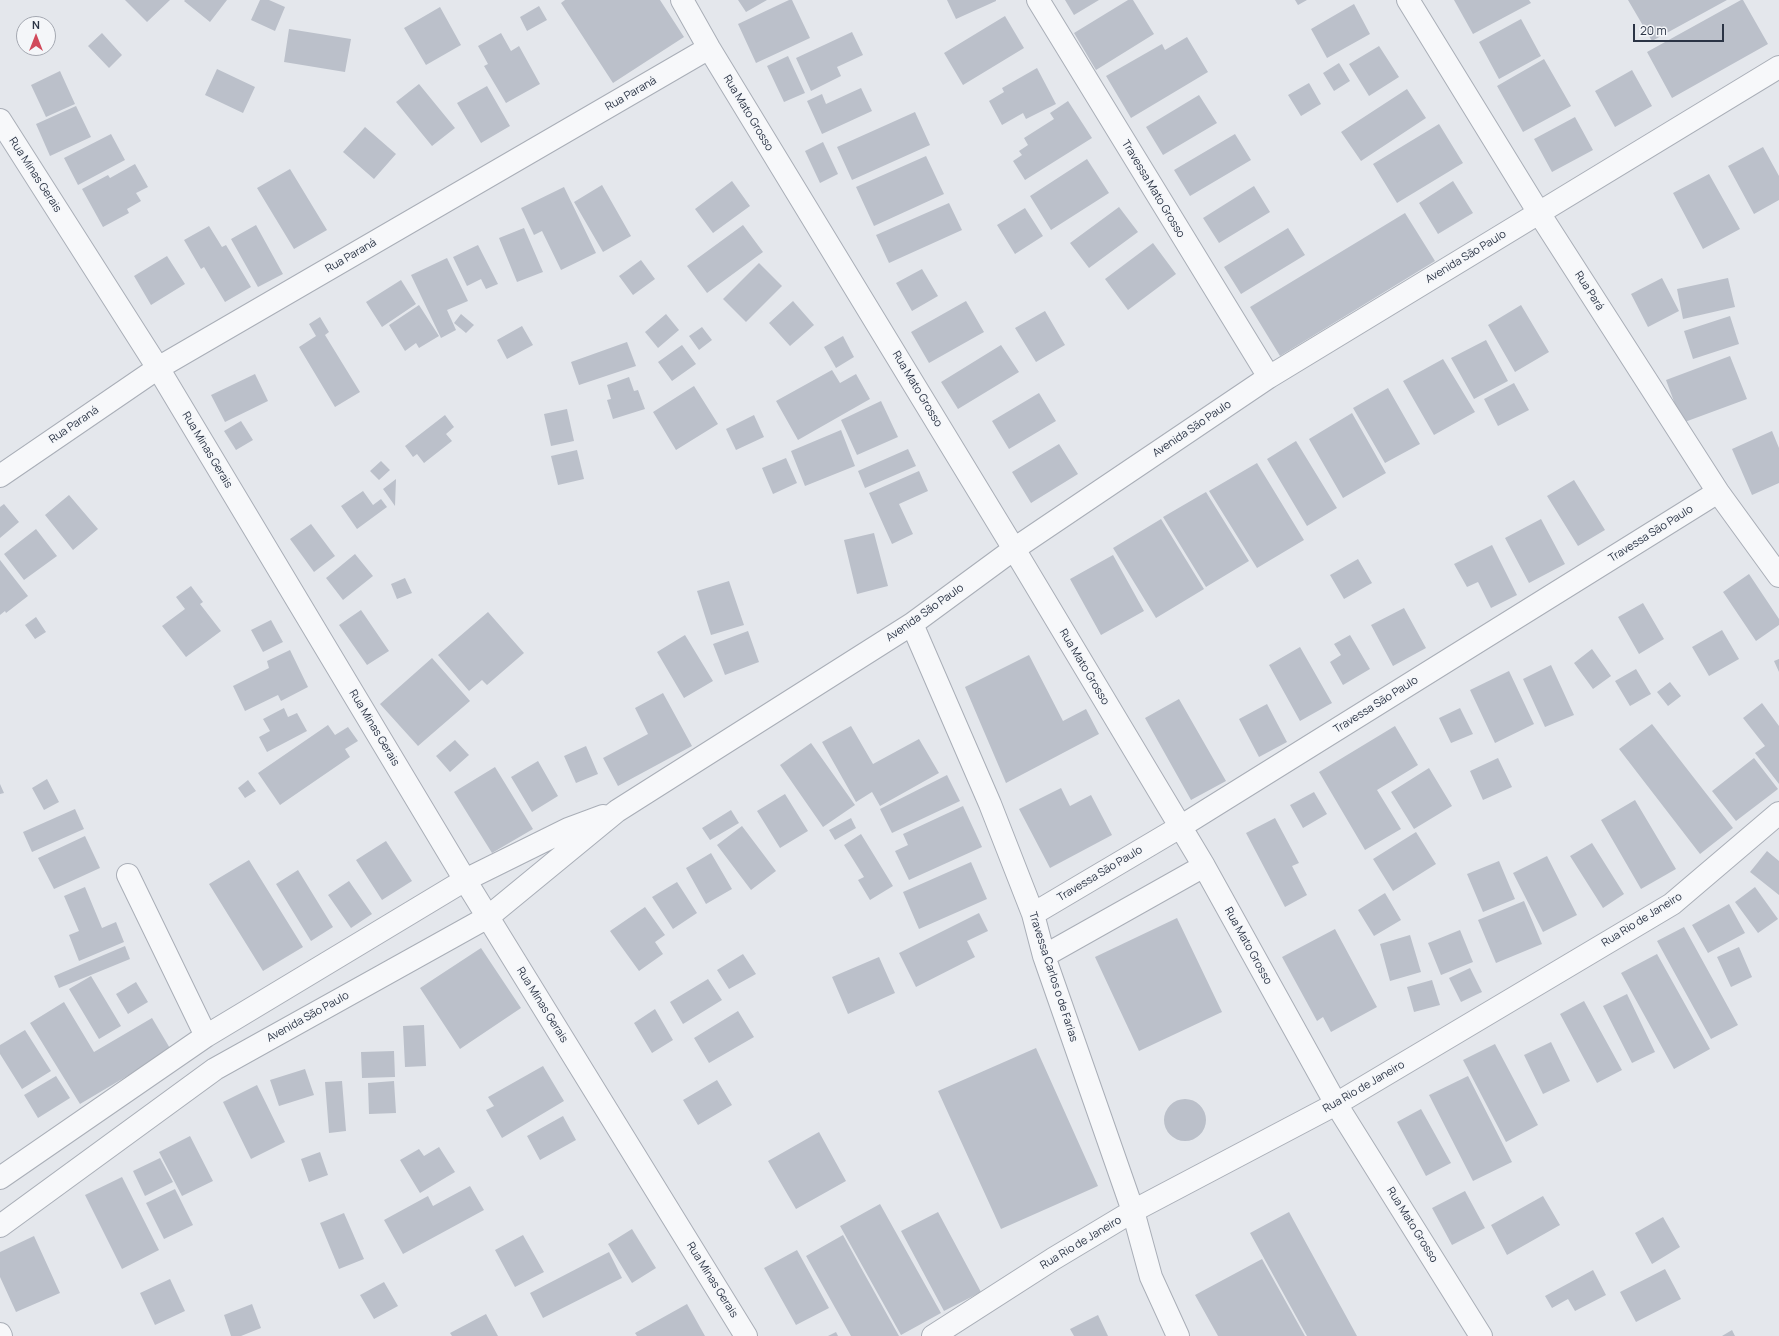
<!DOCTYPE html>
<html>
<head>
<meta charset="utf-8">
<style>
  body { margin:0 }
  #map { position:relative; width:1779px; height:1336px; overflow:hidden; background:#e4e7ec; font-family:Manrope,sans-serif }
  canvas { display:block }
  .north { position:absolute; left:16px; top:16px; width:40px; height:40px; box-sizing:border-box; background:#f4f6f9; border:1px solid #a4a8b1; border-radius:50%; rotate:0deg; font-size:11px; font-weight:700; line-height:16px; text-align:center; color:#2b3445 }
  .north::after { content:''; display:block; margin:auto; width:14px; height:18px; background:#d1495b; clip-path:polygon(50% 0,100% 100%,50% 72%,0 100%) }
  .scale { position:absolute; left:1633px; top:24px; width:91px; height:18px; box-sizing:border-box; border:2px solid #2b3445; border-top:0; padding-left:5px; font-size:12px; line-height:14px; white-space:nowrap; color:#2b3445; -webkit-text-stroke:3px #f4f6f9; paint-order:stroke }
</style>
</head>
<body>
<div id="map">
<canvas width="1779" height="1336"></canvas>
<div class="north">N</div>
<div class="scale">20 m</div>
</div>
<script>
const g = document.querySelector('canvas').getContext('2d');
g.lineJoin = 'round';
function fill(path, color) { g.fillStyle = color; g.fill(path, 'evenodd'); }
const shape = rows => new Path2D(rows.map(r => 'M' + r).join(''));
function stroke(path, color, width, dash) { g.strokeStyle = color; g.lineWidth = width; g.lineCap = dash ? 'butt' : 'round'; g.setLineDash(dash || []); g.stroke(path); }
function drawText(font, color, halo, rows, align = 'center') {
  g.font = font + ' Manrope,sans-serif'; g.lineWidth = 3; g.setLineDash([]); g.textBaseline = 'middle'; g.strokeStyle = halo; g.fillStyle = color; for (const [text, x, y, turn = 0] of rows) {
    g.save(); g.translate(x, y); g.rotate((+turn || 0) * Math.PI / 180); g.textAlign = isNaN(turn) ? turn : align; if (halo) g.strokeText(text, 0, 0); g.fillText(text, 0, 0); g.restore();
  }
}
const building = shape([
  [125,0,170,0,147,22],
  [185,0,227,0,210,22,184,1],
  [260,0,269,0,285,7,275,31,251,20],
  [565,0,660,0,684,37,613,83,561,3],
  [738,0,767,0,746,12],
  [789,0,792,0,810,38,756,63,738,24],
  [947,0,996,0,996,1,956,19],
  [1065,0,1099,0,1074,15],
  [1128,0,1133,0,1154,34,1096,70,1074,33],
  [1295,0,1307,0,1298,5],
  [1454,0,1529,0,1531,3,1473,34],
  [1628,0,1727,0,1652,41],
  [1741,0,1743,0,1768,44,1672,98,1647,52],
  [1354,4,1370,34,1327,58,1311,29],
  [539,6,547,20,527,31,520,17],
  [440,7,461,45,426,65,404,28],
  [1005,16,1024,48,963,85,944,53],
  [1521,19,1541,56,1499,79,1479,42],
  [289,29,351,39,345,72,284,62],
  [852,32,863,55,837,67,841,76,811,91,796,58],
  [102,33,122,55,109,68,88,46],
  [501,33,511,51,519,46,540,84,506,103,484,66,488,64,478,46],
  [1187,37,1208,72,1131,118,1106,76,1162,44,1165,50],
  [1379,46,1399,77,1369,96,1349,64],
  [788,56,805,93,784,102,767,66],
  [1544,59,1571,106,1523,132,1497,86],
  [1339,63,1350,81,1334,91,1323,73],
  [1037,68,1056,104,1026,119,1023,113,1002,125,989,101,1004,92,1002,88],
  [217,69,255,87,243,113,205,95],
  [1632,70,1652,106,1615,127,1595,91],
  [60,71,75,104,46,117,31,85],
  [1309,83,1321,104,1301,116,1288,95],
  [419,84,455,128,432,146,396,102],
  [487,86,510,126,481,143,457,103],
  [861,88,872,111,822,134,807,101,822,94,826,104],
  [1407,89,1426,118,1361,161,1341,132],
  [1199,95,1217,123,1163,155,1146,127],
  [1068,101,1092,138,1025,180,1013,161,1022,155,1019,151,1028,145,1024,138,1054,119,1050,113],
  [76,106,91,137,50,156,36,124],
  [915,112,930,145,852,180,837,147],
  [1575,117,1593,150,1552,172,1534,139],
  [1439,124,1463,163,1397,203,1373,164],
  [365,127,396,154,374,179,343,152],
  [111,134,125,160,78,185,64,158],
  [1235,134,1251,160,1190,196,1174,170],
  [823,142,838,174,820,183,805,151],
  [1763,147,1779,176,1779,200,1754,214,1728,166],
  [926,156,944,194,874,226,856,187],
  [1087,159,1109,193,1051,230,1030,196],
  [135,164,148,187,136,193,141,201,127,209,129,213,103,227,82,189,108,175,110,178],
  [290,169,327,230,294,249,257,188],
  [1709,174,1740,229,1703,249,1673,193],
  [732,181,750,206,713,233,695,209],
  [1453,181,1473,213,1438,234,1419,203],
  [602,185,631,236,603,252,574,202],
  [1254,186,1270,212,1219,243,1203,218],
  [564,187,596,253,561,270,542,231,534,235,521,208],
  [949,203,962,230,889,263,876,235],
  [1119,207,1138,232,1089,268,1070,243],
  [1025,208,1043,236,1015,254,997,225],
  [1405,213,1435,261,1280,356,1250,307],
  [256,225,283,274,258,287,231,239],
  [743,225,763,252,707,293,687,266],
  [209,226,222,247,226,245,251,287,225,302,204,267,201,269,184,240],
  [524,228,543,272,517,282,499,238],
  [1288,228,1305,255,1241,294,1224,267],
  [1153,243,1176,274,1128,310,1105,279],
  [478,245,498,284,486,289,481,279,467,286,453,257],
  [167,256,185,284,151,305,134,276],
  [447,258,468,301,447,310,456,330,441,338,411,275],
  [641,260,655,279,633,295,619,276],
  [759,263,782,286,746,322,723,299],
  [922,269,938,296,912,311,896,283],
  [1662,278,1679,311,1648,327,1631,294],
  [1728,278,1735,307,1683,319,1677,289],
  [401,280,416,304,382,327,366,302],
  [793,301,814,325,790,346,769,323],
  [966,301,984,332,929,363,911,332],
  [419,305,439,336,419,348,416,343,405,351,389,325],
  [1521,305,1549,352,1515,372,1488,325],
  [1045,311,1065,345,1036,362,1015,328],
  [461,314,474,325,466,333,454,323],
  [666,314,679,330,658,348,645,332],
  [1730,316,1739,344,1693,359,1684,331],
  [320,317,329,332,325,335,360,392,335,407,299,347,316,336,309,324],
  [522,326,533,345,507,359,497,340],
  [702,327,712,340,699,350,689,336],
  [843,336,854,357,836,368,824,347],
  [1486,340,1508,381,1474,399,1451,358],
  [627,342,636,366,579,385,571,362],
  [682,345,696,364,672,381,658,362],
  [1001,345,1019,372,958,409,941,382],
  [1730,356,1747,399,1682,423,1666,380],
  [1443,359,1475,412,1434,435,1403,381],
  [832,370,840,383,856,374,870,399,798,440,776,401],
  [255,374,268,401,225,422,211,395],
  [629,377,634,391,638,390,645,409,613,419,607,400,611,399,607,385],
  [1514,383,1529,410,1498,426,1484,399],
  [694,386,718,424,676,450,653,412],
  [1388,388,1420,444,1385,463,1353,408],
  [1039,393,1056,421,1009,449,992,421],
  [881,401,898,437,857,455,841,420],
  [567,409,574,441,551,446,544,414],
  [1352,413,1386,473,1343,498,1309,439],
  [445,415,454,427,446,434,452,441,424,463,417,454,413,457,405,446],
  [754,415,764,437,736,450,726,429],
  [241,421,253,440,236,450,224,431],
  [841,430,855,466,805,486,791,451],
  [1772,431,1779,448,1779,483,1752,495,1732,449],
  [1296,441,1337,508,1307,526,1267,459],
  [1059,444,1078,474,1031,503,1012,472],
  [908,449,916,466,865,488,858,471],
  [577,450,584,479,558,485,551,456],
  [786,458,797,483,773,494,762,468],
  [381,461,390,470,379,480,370,471],
  [1257,463,1304,540,1257,568,1209,491],
  [919,471,928,491,899,504,913,534,892,544,869,493],
  [396,479,395,506,383,489],
  [1574,480,1605,530,1578,546,1547,496],
  [363,491,373,505,381,499,387,507,357,529,341,506],
  [1206,492,1249,561,1206,587,1163,517],
  [69,495,98,529,73,550,45,515],
  [4,504,19,522,0,538,0,507],
  [1161,519,1204,589,1156,618,1113,548],
  [1541,519,1565,564,1529,583,1505,538],
  [311,524,335,556,314,572,290,539],
  [36,529,57,556,24,580,4,554],
  [874,533,888,586,857,594,844,540],
  [1492,545,1517,595,1491,608,1478,582,1467,587,1454,564],
  [355,554,373,576,343,600,326,578],
  [1113,555,1144,611,1101,635,1070,579],
  [1358,559,1372,583,1344,599,1330,575],
  [0,560,28,596,6,613,5,611,0,615],
  [1749,574,1779,619,1779,625,1756,641,1723,592],
  [405,578,412,593,397,599,391,584],
  [729,581,744,625,711,635,697,591],
  [191,586,203,602,200,604,221,631,186,657,162,626,185,609,176,597],
  [1643,603,1664,639,1639,654,1618,617],
  [1404,608,1426,648,1393,666,1371,625],
  [361,610,389,651,367,665,339,625],
  [488,612,524,653,487,685,482,680,469,691,438,655],
  [36,617,46,632,35,639,25,625],
  [271,620,283,642,263,652,251,630],
  [1722,630,1739,659,1709,676,1692,647],
  [748,631,759,662,725,675,713,644],
  [685,635,713,681,684,698,657,652],
  [1350,635,1370,669,1343,685,1330,662,1341,655,1334,644],
  [1300,647,1332,703,1300,721,1269,665],
  [1592,649,1611,676,1593,689,1574,663],
  [290,650,308,687,281,701,278,695,245,711,233,686,269,668,267,661],
  [1029,655,1063,721,1086,709,1099,734,1006,783,965,687],
  [432,658,470,701,418,746,380,704],
  [1779,659,1779,672,1774,661],
  [1551,665,1574,715,1545,727,1523,679],
  [1636,669,1651,694,1630,706,1615,681],
  [1509,671,1534,724,1495,743,1470,690],
  [1670,682,1681,696,1668,706,1657,692],
  [663,693,692,746,618,786,603,758,648,734,635,708],
  [1179,699,1226,781,1191,800,1145,718],
  [1762,703,1779,726,1779,784,1755,753,1765,746,1743,718],
  [1267,704,1287,742,1259,757,1239,719],
  [284,708,288,717,297,713,307,731,267,752,259,737,270,731,263,719],
  [1460,708,1473,734,1451,743,1439,718],
  [1652,724,1733,828,1700,854,1619,749],
  [328,725,335,735,348,727,358,741,345,749,350,757,280,805,258,773],
  [851,726,873,764,919,739,939,773,880,806,872,792,856,802,822,742],
  [1395,726,1418,765,1377,790,1401,829,1365,850,1319,772],
  [455,740,469,755,450,772,436,756],
  [811,743,855,805,823,827,780,765],
  [586,746,598,774,576,783,564,756],
  [1498,758,1512,787,1483,800,1470,771],
  [1754,758,1778,789,1736,821,1712,791],
  [538,761,558,796,532,812,511,777],
  [495,767,533,829,492,853,454,792],
  [1429,768,1452,806,1414,829,1391,792],
  [947,775,960,801,892,833,880,809],
  [47,779,59,802,44,810,32,788],
  [248,780,256,791,245,798,238,788],
  [0,784,4,793,0,794],
  [1061,788,1070,806,1091,795,1112,835,1050,868,1019,809],
  [1314,792,1327,814,1303,828,1290,805],
  [785,794,808,831,780,848,757,811],
  [1635,800,1676,869,1641,889,1601,820],
  [963,806,982,847,909,880,895,851,908,845,903,834],
  [75,809,84,829,32,852,23,832],
  [731,810,739,823,710,840,702,828],
  [851,818,856,828,835,840,829,830],
  [1275,818,1299,863,1292,866,1307,895,1285,907,1246,833],
  [742,826,776,871,751,890,717,845],
  [1416,832,1436,864,1393,891,1373,859],
  [861,834,893,886,870,900,858,880,864,877,844,845],
  [85,836,100,868,54,889,38,858],
  [386,841,412,881,382,900,356,860],
  [1592,843,1624,894,1603,908,1570,856],
  [1767,851,1779,861,1779,895,1750,872],
  [711,853,732,889,706,904,686,868],
  [1547,856,1577,915,1543,932,1513,873],
  [249,860,303,947,263,971,209,884],
  [1499,861,1515,899,1483,912,1467,874],
  [971,862,987,899,919,929,903,892],
  [298,870,333,927,311,941,276,884],
  [349,881,372,914,351,928,328,895],
  [677,882,697,913,673,929,652,897],
  [85,887,102,928,116,922,124,942,79,961,69,935,79,931,64,896],
  [1755,887,1778,919,1758,933,1735,902],
  [1385,893,1401,920,1374,936,1358,910],
  [1524,901,1542,944,1496,963,1478,920],
  [1729,904,1745,933,1708,953,1692,925],
  [645,907,665,935,655,942,663,954,639,971,610,931],
  [979,913,988,931,967,941,975,957,916,987,899,953],
  [1177,918,1222,1012,1139,1051,1095,957],
  [1684,927,1738,1025,1711,1039,1657,941],
  [1335,929,1377,1007,1331,1032,1323,1017,1317,1021,1282,957],
  [1460,930,1473,962,1441,975,1428,943],
  [1410,935,1421,972,1390,981,1380,944],
  [125,946,130,959,59,988,54,976],
  [1739,947,1752,977,1731,987,1717,957],
  [481,948,521,1008,460,1049,420,988],
  [743,954,756,974,729,989,717,970],
  [1657,954,1710,1049,1674,1069,1621,973],
  [879,957,895,993,848,1014,832,977],
  [1470,968,1482,992,1461,1002,1449,978],
  [91,976,121,1026,99,1039,69,989],
  [708,979,722,1000,683,1024,670,1002],
  [1432,980,1440,1005,1414,1012,1407,987],
  [136,982,148,1002,128,1014,116,994],
  [1627,994,1655,1052,1632,1063,1603,1006],
  [1584,1001,1622,1070,1597,1083,1560,1014],
  [64,1002,94,1052,152,1018,171,1050,80,1104,30,1023],
  [655,1009,673,1040,652,1053,634,1023],
  [738,1011,754,1037,709,1063,694,1038],
  [424,1025,426,1066,405,1067,403,1026],
  [25,1030,51,1071,22,1089,0,1054,0,1045],
  [1551,1042,1570,1081,1543,1094,1524,1055],
  [1495,1044,1538,1125,1506,1142,1463,1060],
  [1036,1048,1098,1186,1001,1229,938,1091],
  [394,1051,395,1077,362,1078,361,1052],
  [543,1066,564,1101,502,1138,486,1110,494,1106,488,1097],
  [305,1069,314,1095,279,1106,270,1080],
  [56,1076,70,1098,38,1118,24,1095],
  [1468,1076,1512,1162,1473,1181,1429,1095],
  [717,1080,732,1105,698,1125,683,1100],
  [342,1081,346,1131,329,1133,325,1082],
  [394,1081,396,1113,369,1114,368,1083],
  [257,1085,285,1142,251,1159,223,1102],
  '1164 1120a21 21 0 1 1 42 0a21 21 0 1 1-42 0Z',
  [1421,1109,1451,1163,1426,1176,1397,1122],
  [563,1116,576,1140,540,1160,527,1136],
  [819,1132,846,1181,796,1209,768,1161],
  [190,1136,213,1181,182,1196,159,1152],
  [439,1147,455,1172,420,1193,400,1160,419,1149,424,1156],
  [320,1152,328,1175,309,1182,301,1159],
  [160,1158,173,1182,145,1196,133,1171],
  [122,1177,159,1250,122,1269,85,1195],
  [470,1186,484,1210,403,1254,384,1220,428,1196,433,1206],
  [175,1189,193,1225,164,1239,146,1203],
  [1465,1191,1485,1228,1452,1245,1432,1208],
  [1543,1196,1560,1225,1507,1255,1491,1225],
  [880,1204,941,1313,901,1335,840,1226],
  [938,1212,981,1292,944,1311,901,1231],
  [1289,1212,1357,1336,1307,1336,1250,1233],
  [344,1213,364,1259,339,1269,320,1223],
  [1663,1217,1680,1247,1652,1264,1635,1233],
  [632,1229,656,1268,632,1283,608,1244],
  [523,1235,544,1272,515,1287,495,1250],
  [843,1235,860,1266,899,1336,851,1336,806,1256],
  [34,1236,60,1293,16,1312,0,1277,0,1252],
  [797,1250,829,1308,796,1325,764,1268],
  [609,1252,622,1278,543,1318,530,1293],
  [1262,1259,1305,1336,1218,1336,1195,1295],
  [1665,1269,1681,1299,1636,1322,1620,1292],
  [1593,1270,1606,1295,1575,1311,1568,1299,1552,1308,1545,1296],
  [170,1279,185,1311,155,1325,140,1293],
  [384,1282,398,1306,374,1319,360,1295],
  [252,1304,261,1328,241,1336,231,1336,224,1315],
  [687,1304,705,1336,637,1336,635,1333],
  [486,1314,498,1336,452,1336,450,1333],
  [1098,1315,1108,1336,1074,1336,1070,1329],
  [1732,1330,1735,1336,1722,1336],
  [836,1332,838,1336,828,1336]
]);
const minor = shape([
  [682,0,709,48,1014,549,1204,866,1336,1104,1481,1336],
  [1038,0,1269,377],
  [1408,0,1539,213,1718,492,1779,576],
  [0,120,158,368,465,880,746,1336],
  [0,476,158,368,709,48],
  [912,624,990,804,1033,914,1044,956,1133,1211,1151,1277,1178,1336],
  [128,875,206,1036],
  [1033,914,1180,827,1718,492],
  [1044,956,1204,866],
  [0,1178,206,1036,465,880,568,829,603,816],
  [0,1226,215,1069,488,917,617,811,912,624,1014,549,1269,377,1779,67],
  [0,1334,1,1336],
  [933,1336,1053,1259,1133,1211,1336,1104,1672,904,1779,813]
]);
const streetNames = [
  ["Rua Paraná",631,94,-30],
  ["Rua Mato Grosso",748,113,59],
  ["Rua Minas Gerais",35,175,57],
  ["Travessa Mato Grosso",1153,189,59],
  ["Rua Paraná",351,256,-30],
  ["Avenida São Paulo",1466,257,-31],
  ["Rua Pará",1589,291,57],
  ["Rua Mato Grosso",917,389,59],
  ["Rua Paraná",74,425,-34],
  ["Avenida São Paulo",1192,429,-34],
  ["Rua Minas Gerais",207,450,59],
  ["Travessa São Paulo",1651,534,-32],
  ["Avenida São Paulo",925,613,-35],
  ["Rua Mato Grosso",1084,667,59],
  ["Travessa São Paulo",1376,705,-32],
  ["Rua Minas Gerais",374,728,59],
  ["Travessa São Paulo",1100,874,-31],
  ["Rua Rio de Janeiro",1642,920,-32],
  ["Rua Mato Grosso",1248,946,61],
  ["Travessa Carlos o de Farias",1053,977,72],
  ["Rua Minas Gerais",542,1005,58],
  ["Avenida São Paulo",308,1017,-29],
  ["Rua Rio de Janeiro",1364,1087,-30],
  ["Rua Mato Grosso",1412,1225,58],
  ["Rua Rio de Janeiro",1081,1243,-31],
  ["Rua Minas Gerais",712,1280,58]
];
fill(building, '#bbc0ca');
stroke(minor, '#a9aeb7', 24);
stroke(minor, '#f7f8fa', 22);
drawText('11px', '#2b3445', '#f4f6f9', streetNames);
</script>
</body>
</html>
